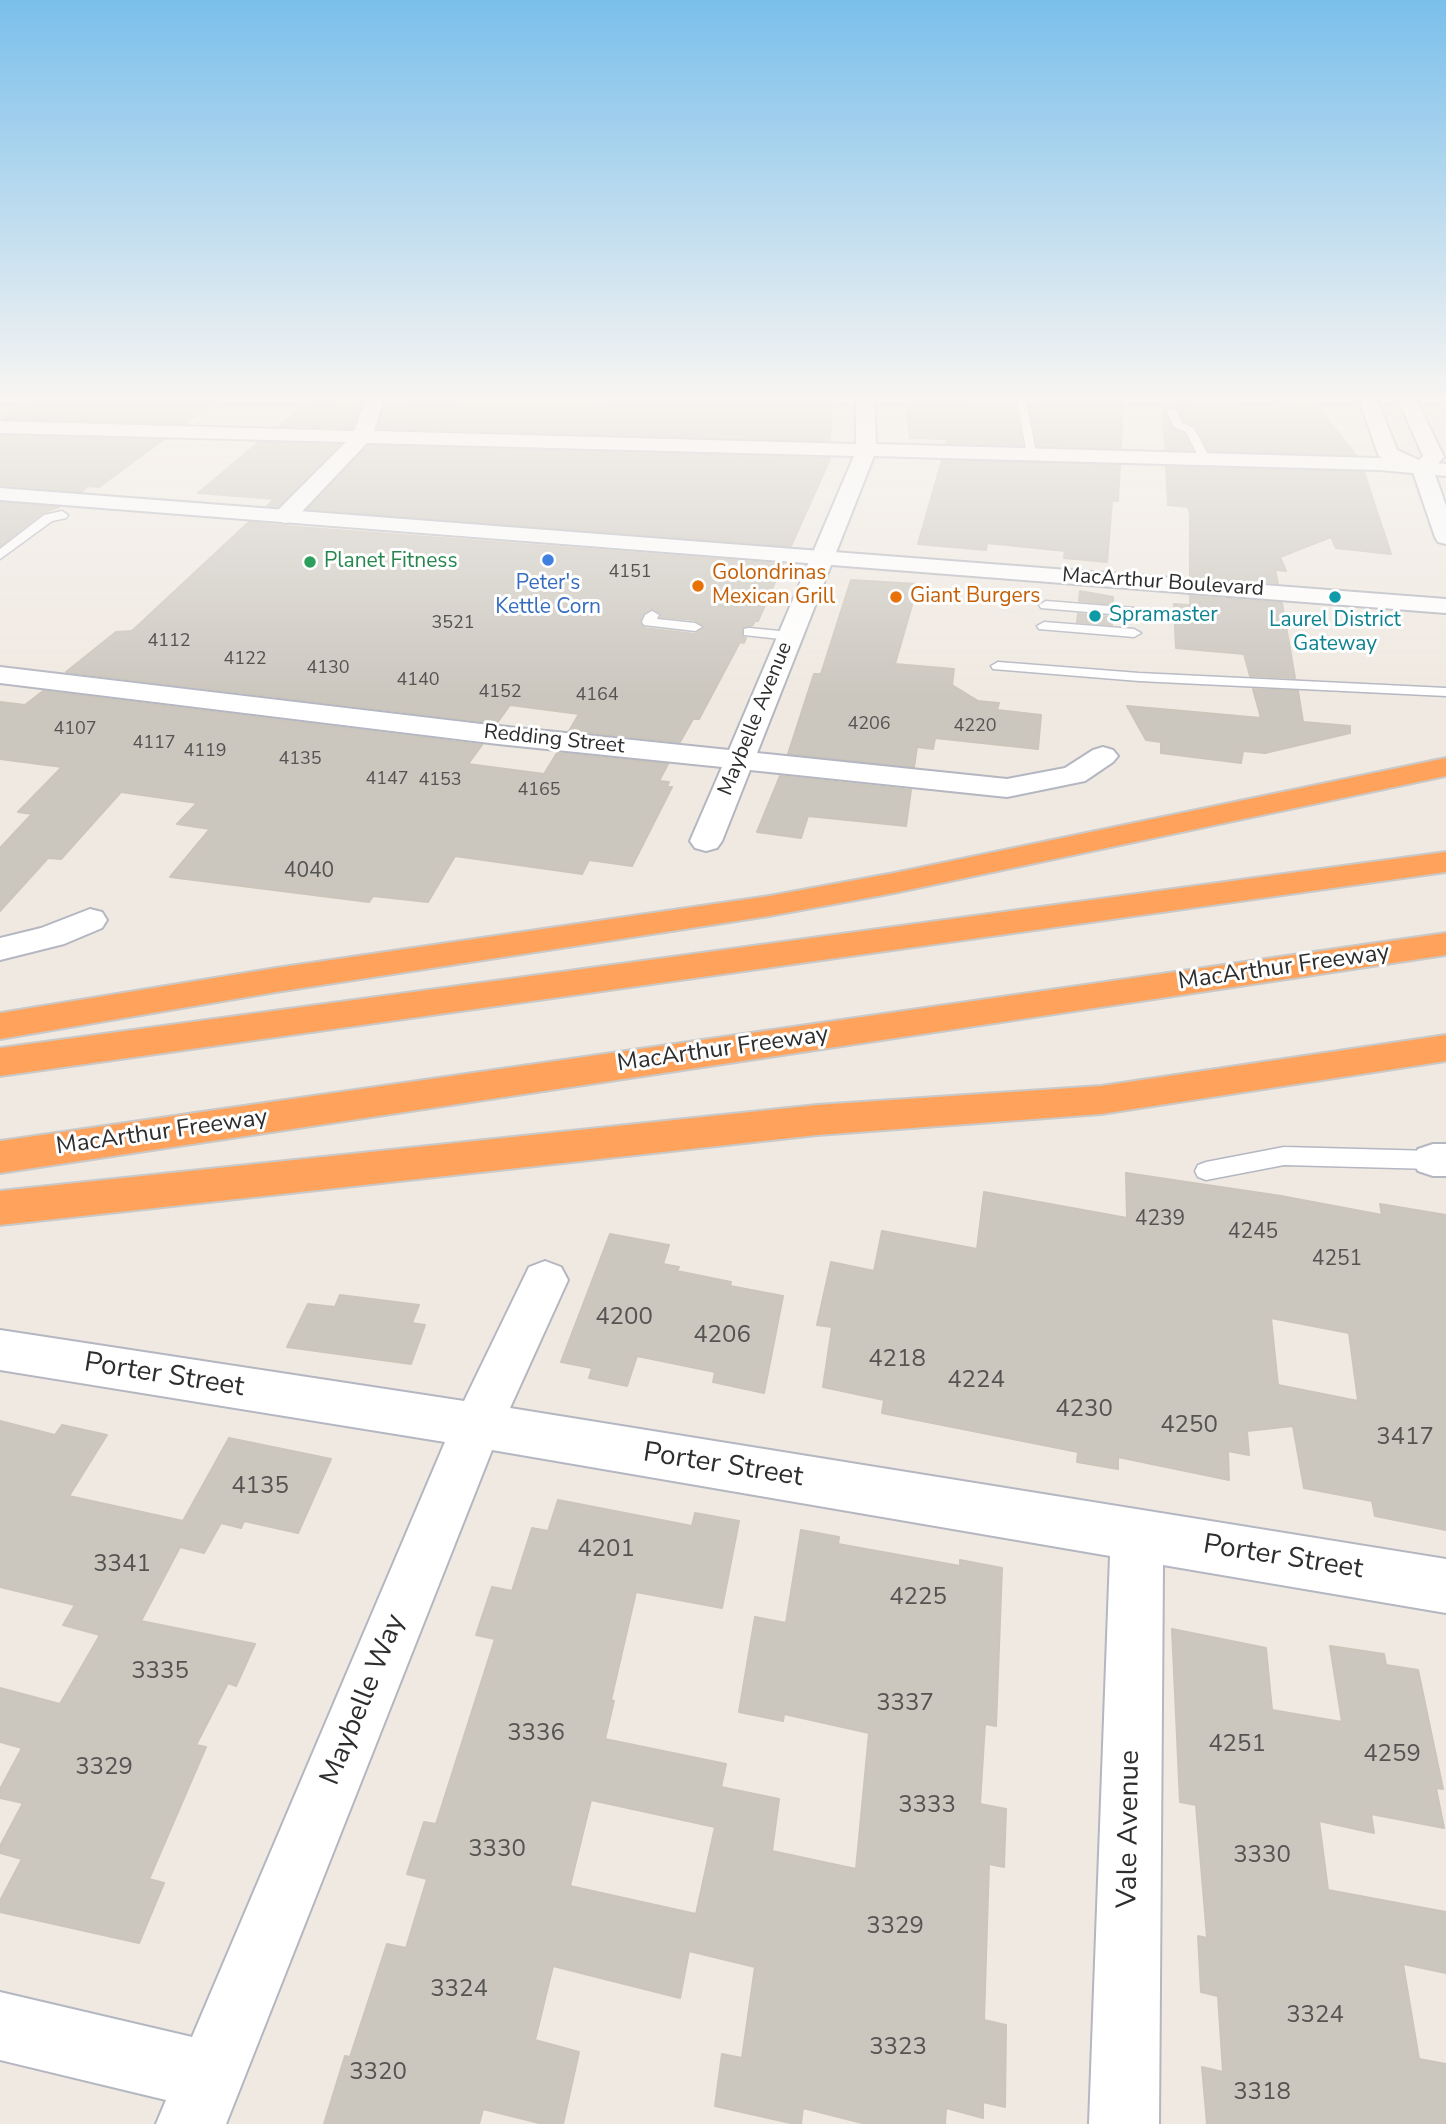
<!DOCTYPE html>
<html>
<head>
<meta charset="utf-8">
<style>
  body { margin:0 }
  canvas { display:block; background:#efe9e1 }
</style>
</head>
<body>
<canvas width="1446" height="2124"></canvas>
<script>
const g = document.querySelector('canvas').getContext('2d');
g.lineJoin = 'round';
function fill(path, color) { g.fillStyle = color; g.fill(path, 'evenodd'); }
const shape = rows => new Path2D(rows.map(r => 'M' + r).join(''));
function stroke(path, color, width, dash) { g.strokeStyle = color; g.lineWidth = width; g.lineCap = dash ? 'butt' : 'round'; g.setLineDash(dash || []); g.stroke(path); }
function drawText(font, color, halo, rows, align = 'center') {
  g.font = font + ' "Nunito Sans",sans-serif'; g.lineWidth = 6; g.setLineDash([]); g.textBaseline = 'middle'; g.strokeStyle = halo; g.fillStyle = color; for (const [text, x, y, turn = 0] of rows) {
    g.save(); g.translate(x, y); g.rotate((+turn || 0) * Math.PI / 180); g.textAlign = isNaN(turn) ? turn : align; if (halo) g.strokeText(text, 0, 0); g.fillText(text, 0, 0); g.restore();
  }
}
const building = shape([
  [30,399,217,399,184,424,3,418,30,399],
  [311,399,340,399,339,403,362,402,352,428,279,426,311,399],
  [406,399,457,399,455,402,483,403,482,405,564,407,608,407,610,399,832,399,830,441,378,428,386,402,403,402,406,399],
  [905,399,972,399,973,403,1015,404,1023,445,946,443,947,439,910,438,905,399],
  [1040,399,1123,399,1121,448,1037,446,1029,404,1040,404,1040,399],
  [1162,399,1193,399,1199,408,1284,410,1279,402,1315,403,1356,455,1209,451,1196,427,1184,421,1176,406,1168,406,1165,412,1172,428,1184,434,1192,450,1165,449,1162,399],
  [0,436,163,440,99,487,88,486,81,492,0,485,0,436],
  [259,442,340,444,278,507,267,506,274,499,198,493,259,442],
  [368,446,830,458,830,459,791,546,308,509,368,446],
  [942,460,1120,465,1118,501,1112,501,1107,562,1064,558,1065,551,987,543,986,550,918,544,942,460],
  [1166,467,1364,472,1391,554,1336,548,1331,537,1280,557,1286,571,1275,570,1278,583,1190,577,1190,514,1188,507,1168,505,1166,467],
  [0,503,59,507,42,513,0,546,0,503],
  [249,522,284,526,783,564,758,621,755,621,752,626,742,627,742,637,746,638,744,643,740,642,699,719,693,719,680,742,569,731,579,714,510,705,497,723,66,672,116,632,132,631,249,522],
  [651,609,660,613,661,617,695,620,704,628,695,634,644,628,640,621,644,613,651,609],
  [851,580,918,584,895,664,954,669,952,685,978,701,999,703,997,710,1041,715,1038,749,935,738,933,749,917,747,914,767,788,754,814,674,821,674,851,580],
  [1080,591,1113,597,1113,604,1079,601,1080,591],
  [1190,596,1282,603,1295,678,1250,676,1244,654,1176,648,1174,604,1190,605,1190,596],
  [1078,614,1112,617,1112,625,1077,622,1078,614],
  [1253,689,1298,691,1303,722,1350,726,1350,733,1265,753,1243,751,1241,763,1161,753,1161,742,1146,740,1127,706,1261,718,1253,689],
  [43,691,482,745,468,764,544,774,557,753,668,764,659,781,669,782,667,787,672,787,632,866,589,860,582,874,455,856,428,902,373,896,369,902,170,877,210,829,177,824,197,803,121,792,61,859,48,858,0,911,0,848,32,814,18,812,62,767,0,759,0,702,25,705,43,691],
  [780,776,911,790,906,826,808,816,801,838,757,832,780,776],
  [1126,1173,1281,1196,1382,1215,1380,1204,1446,1215,1446,1530,1375,1516,1372,1501,1304,1488,1293,1426,1247,1431,1249,1455,1228,1451,1229,1480,1118,1457,1118,1469,1077,1462,1078,1452,882,1413,884,1400,823,1387,832,1327,817,1325,831,1262,874,1271,882,1231,977,1249,984,1192,1127,1218,1126,1173],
  [1271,1318,1349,1333,1358,1401,1278,1385,1271,1318],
  [610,1234,669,1245,663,1264,679,1267,677,1271,731,1282,730,1286,783,1296,764,1393,713,1382,715,1372,637,1356,627,1386,589,1378,592,1368,561,1362,610,1234],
  [340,1295,419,1305,412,1323,425,1325,411,1364,287,1347,308,1304,335,1307,340,1295],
  [0,1421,55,1435,62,1425,107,1435,69,1496,183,1521,229,1438,331,1459,298,1533,244,1521,241,1528,221,1523,204,1553,180,1547,141,1621,255,1644,236,1686,228,1683,196,1745,206,1747,149,1879,164,1883,139,1943,0,1912,0,1901,22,1859,0,1853,0,1846,23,1803,0,1798,0,1789,22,1748,0,1742,0,1688,60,1704,100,1635,63,1625,75,1605,0,1587,0,1421],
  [558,1500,692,1526,695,1513,739,1521,722,1608,636,1592,611,1700,614,1701,605,1739,726,1764,721,1787,779,1799,772,1851,856,1869,869,1733,784,1714,783,1721,739,1712,755,1617,786,1623,801,1530,839,1537,838,1544,960,1566,960,1560,1002,1568,996,1726,985,1724,980,1804,1006,1809,1004,1867,989,1864,984,2020,1006,2025,1005,2107,983,2102,983,2118,946,2108,945,2124,866,2124,803,2108,801,2124,795,2124,715,2106,722,2054,742,2058,755,1967,689,1951,680,1998,553,1966,535,2040,579,2052,563,2124,543,2124,483,2109,479,2124,324,2124,345,2056,350,2057,387,1944,406,1948,427,1879,407,1874,424,1822,436,1824,495,1639,476,1635,492,1587,512,1591,532,1528,548,1531,558,1500],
  [591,1800,715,1827,696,1914,570,1886,591,1800],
  [1172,1629,1266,1648,1272,1710,1342,1722,1330,1646,1384,1654,1386,1665,1418,1670,1443,1789,1436,1788,1444,1828,1371,1814,1374,1833,1319,1821,1328,1890,1446,1912,1446,1973,1403,1964,1419,2059,1446,2064,1446,2124,1207,2124,1202,2067,1223,2072,1218,1996,1201,1992,1198,1936,1207,1938,1196,1805,1180,1802,1172,1629]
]);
const service = shape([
  [1017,399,1029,399,1026,402,1037,457,1027,455,1017,399],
  [1168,409,1176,409,1182,423,1194,428,1211,460,1209,462,1201,462,1186,432,1174,427,1167,411,1168,409],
  [62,511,68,515,66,518,52,521,0,559,0,549,44,515,62,511],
  [1046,601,1134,608,1141,612,1134,616,1041,608,1039,605,1046,601],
  [652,611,659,615,657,619,695,623,702,627,695,631,644,625,642,622,645,615,652,611],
  [1044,622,1134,629,1141,633,1134,637,1039,629,1037,626,1044,622],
  [749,628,790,632,797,636,790,640,744,635,744,629,749,628],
  [998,662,1139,673,1446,688,1446,696,1139,681,993,669,991,666,998,662],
  [1284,1147,1433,1151,1441,1154,1444,1160,1441,1166,1433,1169,1284,1165,1206,1180,1198,1177,1195,1171,1198,1165,1206,1162,1284,1147]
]);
const minor = shape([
  [366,399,384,399,374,431,856,444,856,399,874,399,876,444,1379,458,1446,464,1446,476,1379,470,874,456,757,753,1007,779,1065,768,1093,750,1103,747,1113,750,1118,756,1113,762,1085,781,1007,797,750,770,722,841,717,848,706,851,695,848,690,841,722,767,498,744,0,683,0,667,498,726,729,750,854,456,367,443,293,521,285,523,277,521,274,516,277,511,346,442,0,433,0,421,354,431,366,399],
  [90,909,102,912,107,920,102,928,64,944,0,960,0,938,41,928,90,909],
  [1433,1144,1446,1144,1446,1176,1433,1176,1418,1171,1412,1160,1418,1149,1433,1144],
  [545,1261,561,1267,568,1280,510,1408,1446,1559,1446,1613,1163,1565,1159,2124,1089,2124,1110,1556,492,1450,226,2124,156,2124,166,2100,0,2060,0,1992,192,2037,445,1442,0,1370,0,1330,464,1401,529,1267,545,1261]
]);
const tertiary = shape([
  [1359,399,1377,399,1397,450,1419,460,1423,456,1398,399,1416,399,1444,457,1433,469,1446,506,1446,544,1438,542,1435,537,1413,472,1381,458,1378,454,1359,399]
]);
const secondary = shape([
  [0,488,1446,599,1446,613,0,500,0,488]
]);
const motorway = shape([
  [1446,758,1446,776,894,893,769,916,276,992,0,1039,0,1013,276,968,769,896,894,873,1446,758],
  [1446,852,1446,872,0,1076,0,1048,1446,852],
  [1446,933,1446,955,0,1173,0,1141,1446,933],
  [1446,1035,1446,1061,1101,1114,817,1135,0,1225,0,1191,817,1105,1101,1086,1446,1035]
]);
const markers = [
  [548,560,7,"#3f7fe0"],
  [310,562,7,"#2e9e5b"],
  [698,586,7,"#e8710a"],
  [896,597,7,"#e8710a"],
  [1335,597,7,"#0f9aa8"],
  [1095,616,7,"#0f9aa8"]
];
const farNumbernames = [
  ["4151",630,573],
  ["3521",453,624],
  ["4112",169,642],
  ["4122",245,660],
  ["4130",328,669],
  ["4140",418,681],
  ["4152",500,693],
  ["4164",597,696],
  ["4206",869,725],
  ["4220",975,727],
  ["4107",75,730],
  ["4117",154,744],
  ["4119",205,752],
  ["4135",300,760],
  ["4147",387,780],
  ["4153",440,781],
  ["4165",539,791]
];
const farLeisurenames = [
  ["Planet Fitness",324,562]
];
const farFoodnames = [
  ["Golondrinas",712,574],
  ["Mexican Grill",712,598],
  ["Giant Burgers",910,597]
];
const farStreetnames = [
  ["MacArthur Boulevard",1163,583,4],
  ["Maybelle Avenue",756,719,-68],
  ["Redding Street",554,740,6]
];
const farShopnames = [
  ["Peter's",548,584],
  ["Kettle Corn",548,608]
];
const farCulturenames = [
  ["Spramaster",1109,616],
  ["Laurel District",1335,621,"center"],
  ["Gateway",1335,645,"center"]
];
const numberNames = [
  ["4040",309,872],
  ["4239",1160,1220],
  ["4245",1253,1233],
  ["4251",1337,1260]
];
const streetNames = [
  ["MacArthur Freeway",1284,968,-8],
  ["MacArthur Freeway",723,1050,-8],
  ["MacArthur Freeway",162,1133,-8]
];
const nearNumbernames = [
  ["4200",624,1318],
  ["4206",722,1336],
  ["4218",897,1360],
  ["4224",976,1381],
  ["4230",1084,1410],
  ["4250",1189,1426],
  ["3417",1405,1438],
  ["4135",260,1487],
  ["4201",606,1550],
  ["3341",122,1565],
  ["4225",918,1598],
  ["3335",160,1672],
  ["3337",905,1704],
  ["3336",536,1734],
  ["4251",1237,1745],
  ["4259",1392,1755],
  ["3329",104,1768],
  ["3333",927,1806],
  ["3330",497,1850],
  ["3330",1262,1856],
  ["3329",895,1927],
  ["3324",459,1990],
  ["3324",1315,2016],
  ["3323",898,2048],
  ["3320",378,2073],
  ["3318",1262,2093]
];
const nearStreetnames = [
  ["Porter Street",164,1376,9],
  ["Porter Street",723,1466,9],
  ["Porter Street",1283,1558,9],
  ["Maybelle Way",364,1700,-68],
  ["Vale Avenue",1130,1829,-89]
];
fill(building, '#cbc7bf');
stroke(building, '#cbc5ba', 2);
stroke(service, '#b4b7c1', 3);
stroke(minor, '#b4b7c1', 4);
stroke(tertiary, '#b4b7c1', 4);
stroke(secondary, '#b4b7c1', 4);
stroke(motorway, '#c9c9c9', 4);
fill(service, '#fff');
fill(minor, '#fff');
fill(tertiary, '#fff');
fill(secondary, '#fff');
fill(motorway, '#ffa35c');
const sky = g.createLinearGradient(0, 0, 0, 697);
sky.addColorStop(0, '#7abfeb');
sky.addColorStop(0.57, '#f8f5f2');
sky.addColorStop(1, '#f8f5f200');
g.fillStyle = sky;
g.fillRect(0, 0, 1446, 697);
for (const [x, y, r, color] of markers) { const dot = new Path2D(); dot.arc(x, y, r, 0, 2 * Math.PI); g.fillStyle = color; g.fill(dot); stroke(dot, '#fff', 2.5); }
drawText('18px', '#555452', null, farNumbernames);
drawText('21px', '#27864d', '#fff', farLeisurenames, 'left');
drawText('21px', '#c56008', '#fff', farFoodnames, 'left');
drawText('21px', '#2e2e2e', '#fff', farStreetnames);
drawText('21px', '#366cbe', '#fff', farShopnames);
drawText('21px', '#0d838f', '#fff', farCulturenames, 'left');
drawText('21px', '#555452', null, numberNames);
drawText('24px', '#2e2e2e', '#fff', streetNames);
drawText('24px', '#555452', null, nearNumbernames);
drawText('28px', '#2e2e2e', '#fff', nearStreetnames);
</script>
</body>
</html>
